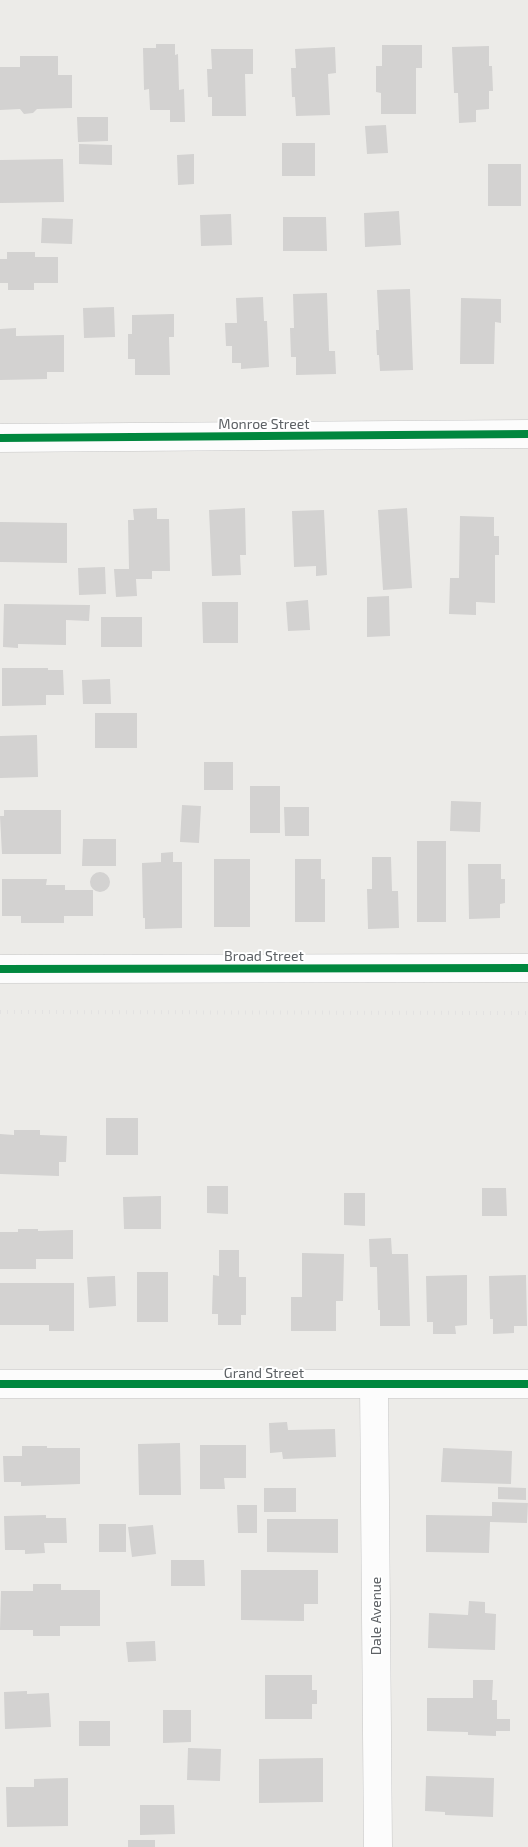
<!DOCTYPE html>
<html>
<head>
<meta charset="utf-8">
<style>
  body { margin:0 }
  canvas { display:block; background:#ecebe8 }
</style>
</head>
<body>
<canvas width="528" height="1847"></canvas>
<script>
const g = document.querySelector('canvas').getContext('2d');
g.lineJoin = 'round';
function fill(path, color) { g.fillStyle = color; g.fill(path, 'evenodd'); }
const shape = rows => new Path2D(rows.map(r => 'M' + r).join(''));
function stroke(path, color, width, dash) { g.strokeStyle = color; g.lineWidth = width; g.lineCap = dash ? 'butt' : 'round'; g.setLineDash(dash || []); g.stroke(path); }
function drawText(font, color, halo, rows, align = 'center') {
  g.font = font + ' "Exo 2",sans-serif'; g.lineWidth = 4; g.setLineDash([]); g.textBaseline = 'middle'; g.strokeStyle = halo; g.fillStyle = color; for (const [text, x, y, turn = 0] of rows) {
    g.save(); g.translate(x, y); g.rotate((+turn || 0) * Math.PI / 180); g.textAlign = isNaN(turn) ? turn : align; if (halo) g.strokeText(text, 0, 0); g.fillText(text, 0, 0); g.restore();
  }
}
const building = shape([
  [156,44,175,44,175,55,178,54,179,90,184,89,185,122,170,122,170,110,150,110,149,89,144,90,143,48,156,48],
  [382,45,422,45,422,68,416,68,416,114,381,114,381,93,376,92,376,66,382,66],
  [489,46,489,66,492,66,493,91,489,91,489,109,476,110,476,122,459,123,458,93,454,93,452,47],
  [335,47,336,73,328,74,330,115,296,116,295,97,292,97,291,68,296,68,295,49],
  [211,49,253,49,253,74,245,74,246,116,212,116,212,97,208,97,207,69,212,69],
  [20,56,58,56,58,75,72,75,72,108,37,109,33,113,24,114,20,109,0,110,0,67,20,67],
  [77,117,108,117,108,141,78,142],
  [386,125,388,153,367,154,365,126],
  [282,143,315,143,315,176,282,176],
  [79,144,112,145,112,165,79,164],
  [194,154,194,184,178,185,177,155],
  [63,159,64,202,0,203,0,160],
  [488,164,521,164,521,206,488,206],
  [399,211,401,245,365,247,364,213],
  [231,214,232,245,201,246,200,215],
  [283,217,326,217,327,251,283,251],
  [42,218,73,219,72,244,41,243],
  [7,252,35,252,35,257,58,257,58,283,34,283,34,290,8,290,8,283,0,283,0,259,7,259],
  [410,289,413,370,380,371,379,355,377,355,376,330,379,330,377,290],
  [327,293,329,351,335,351,336,374,296,375,296,357,291,357,290,328,294,328,293,294],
  [263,297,264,321,267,321,269,367,241,369,241,363,232,363,232,346,226,346,225,323,237,323,236,298],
  [461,298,501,299,501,323,495,322,494,364,460,364],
  [114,307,115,337,84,338,83,308],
  [174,314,174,337,169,337,170,375,135,375,135,359,128,359,128,334,132,334,132,315],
  [16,328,16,336,64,335,64,372,47,372,47,379,0,380,0,329],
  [157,508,157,519,169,519,170,571,152,571,152,579,136,579,137,596,116,597,114,569,129,569,128,520,134,520,133,509],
  [245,508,246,555,240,555,241,575,212,576,209,510],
  [407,508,412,588,383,590,378,510],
  [324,510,327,575,316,576,316,566,294,567,292,511],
  [460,516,494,517,494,536,499,536,499,555,495,555,495,603,476,602,476,615,449,614,450,578,459,578],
  [0,522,67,523,67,563,0,562],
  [105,567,106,594,79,595,78,568],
  [389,596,390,636,367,637,367,597],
  [308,600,310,630,288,631,286,602],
  [202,602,238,602,238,643,203,643],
  [4,604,90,605,89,621,66,620,66,645,18,644,18,648,3,647],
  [101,617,142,617,142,647,101,647],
  [2,668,48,668,48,670,63,670,64,695,46,695,46,705,2,706],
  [110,679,111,704,83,704,82,680],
  [95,713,137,713,137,748,95,748],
  [37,735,38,777,0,778,0,736],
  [204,762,233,762,233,790,204,790],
  [250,786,280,786,280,833,250,833],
  [451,801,481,802,480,832,450,831],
  [182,805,201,806,199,843,180,842],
  [284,807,309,807,309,836,285,836],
  [4,810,61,810,61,854,2,854,0,816,4,816],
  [83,839,116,839,116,866,82,866],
  [417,841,446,841,446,922,417,922],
  [173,852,173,862,182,862,182,928,145,929,145,918,143,918,142,863,161,862,161,853],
  [372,857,391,857,392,891,398,891,399,928,368,929,367,889,372,889],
  [214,859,250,859,250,927,214,927],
  [295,859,321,859,321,879,325,879,325,922,295,922],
  [468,864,501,864,501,879,505,879,505,903,500,904,500,918,469,919],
  '90 882a10 10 0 1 1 20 0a10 10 0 1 1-20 0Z',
  [2,879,47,879,46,885,65,885,65,890,93,890,93,916,64,916,64,923,21,923,21,916,2,916],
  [106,1118,138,1118,138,1155,106,1155],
  [14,1130,40,1130,40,1135,67,1136,66,1162,59,1162,59,1176,0,1174,0,1134,14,1135],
  [207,1186,228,1186,228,1214,207,1213],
  [482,1188,506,1188,507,1216,482,1216],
  [344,1193,365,1193,365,1226,344,1225],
  [161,1196,161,1229,124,1229,123,1197],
  [18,1229,38,1229,38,1231,73,1230,73,1259,36,1259,36,1269,0,1269,0,1232,18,1232],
  [391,1238,392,1254,408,1254,410,1326,380,1326,380,1310,378,1310,377,1267,370,1267,369,1239],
  [219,1250,239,1250,239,1277,246,1277,246,1315,241,1315,241,1325,218,1325,218,1314,212,1314,213,1275,219,1276],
  [302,1253,344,1254,343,1301,336,1301,336,1331,291,1331,291,1297,302,1297],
  [137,1272,168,1272,168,1322,137,1322],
  [467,1275,467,1325,455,1326,456,1334,433,1334,433,1322,427,1322,426,1276],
  [526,1275,527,1326,514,1326,514,1333,493,1334,493,1319,490,1319,489,1276],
  [115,1276,116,1306,89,1308,87,1277],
  [0,1283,74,1283,74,1331,49,1331,49,1325,0,1325],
  [287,1422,288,1430,335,1429,336,1457,283,1459,282,1452,270,1453,269,1423],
  [180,1443,181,1495,139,1495,138,1444],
  [200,1445,246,1445,246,1478,224,1478,225,1489,200,1489],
  [22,1446,47,1446,47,1448,80,1448,80,1484,21,1486,21,1482,4,1482,3,1456,22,1456],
  [443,1448,512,1451,511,1484,441,1482],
  [498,1487,526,1488,526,1500,498,1499],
  [264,1488,296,1488,296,1512,264,1512],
  [492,1502,528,1503,527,1523,490,1522,489,1553,426,1552,426,1515,492,1516],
  [237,1505,257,1505,257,1533,238,1533],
  [46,1515,46,1518,66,1518,67,1543,44,1543,45,1553,25,1554,25,1550,5,1550,4,1516],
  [267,1519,338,1519,338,1553,267,1552],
  [99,1524,126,1524,126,1552,99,1552],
  [153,1525,156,1554,132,1557,128,1527],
  [171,1560,204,1560,205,1586,171,1586],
  [241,1570,318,1570,318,1604,304,1604,304,1621,241,1620],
  [33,1584,61,1584,61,1590,100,1590,100,1626,60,1626,60,1636,33,1636,33,1630,0,1630,1,1591,33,1591],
  [469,1601,485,1602,485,1613,496,1614,495,1650,428,1648,429,1613,468,1615],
  [155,1641,156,1661,128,1662,126,1642],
  [265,1675,312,1675,312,1690,317,1690,317,1704,312,1704,312,1719,265,1719],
  [473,1680,493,1680,492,1700,497,1700,497,1719,510,1719,510,1731,496,1731,496,1736,468,1735,468,1732,427,1731,427,1698,473,1698],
  [27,1691,27,1694,49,1693,51,1727,5,1729,4,1692],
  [163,1710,191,1710,191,1742,163,1743],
  [79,1721,110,1721,110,1746,79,1746],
  [188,1748,221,1749,220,1781,187,1780],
  [323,1758,323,1802,259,1803,259,1759],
  [426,1776,494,1778,493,1817,445,1815,445,1812,425,1811],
  [68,1778,68,1826,7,1827,6,1787,34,1787,34,1779],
  [140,1805,174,1805,175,1834,140,1835],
  [128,1840,155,1840,155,1847,128,1847]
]);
const street = shape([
  [0,438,528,434],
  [0,969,528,968],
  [0,1384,528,1384],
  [374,1385,378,1847]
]);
const rail = shape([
  [0,1012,528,1013]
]);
const cycleway = shape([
  [0,438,528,434],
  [0,969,528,968],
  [0,1384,528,1384]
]);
const streetNames = [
  ["Monroe Street",264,424],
  ["Broad Street",264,956],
  ["Grand Street",264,1373],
  ["Dale Avenue",376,1616,-90]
];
fill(building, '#d3d2d1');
stroke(street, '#c7c7c7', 29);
stroke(street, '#fcfcfc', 28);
stroke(rail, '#e3e2e2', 4, [1, 6]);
stroke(cycleway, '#00873e', 8);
drawText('14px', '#5d6165', '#fff', streetNames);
</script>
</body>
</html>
